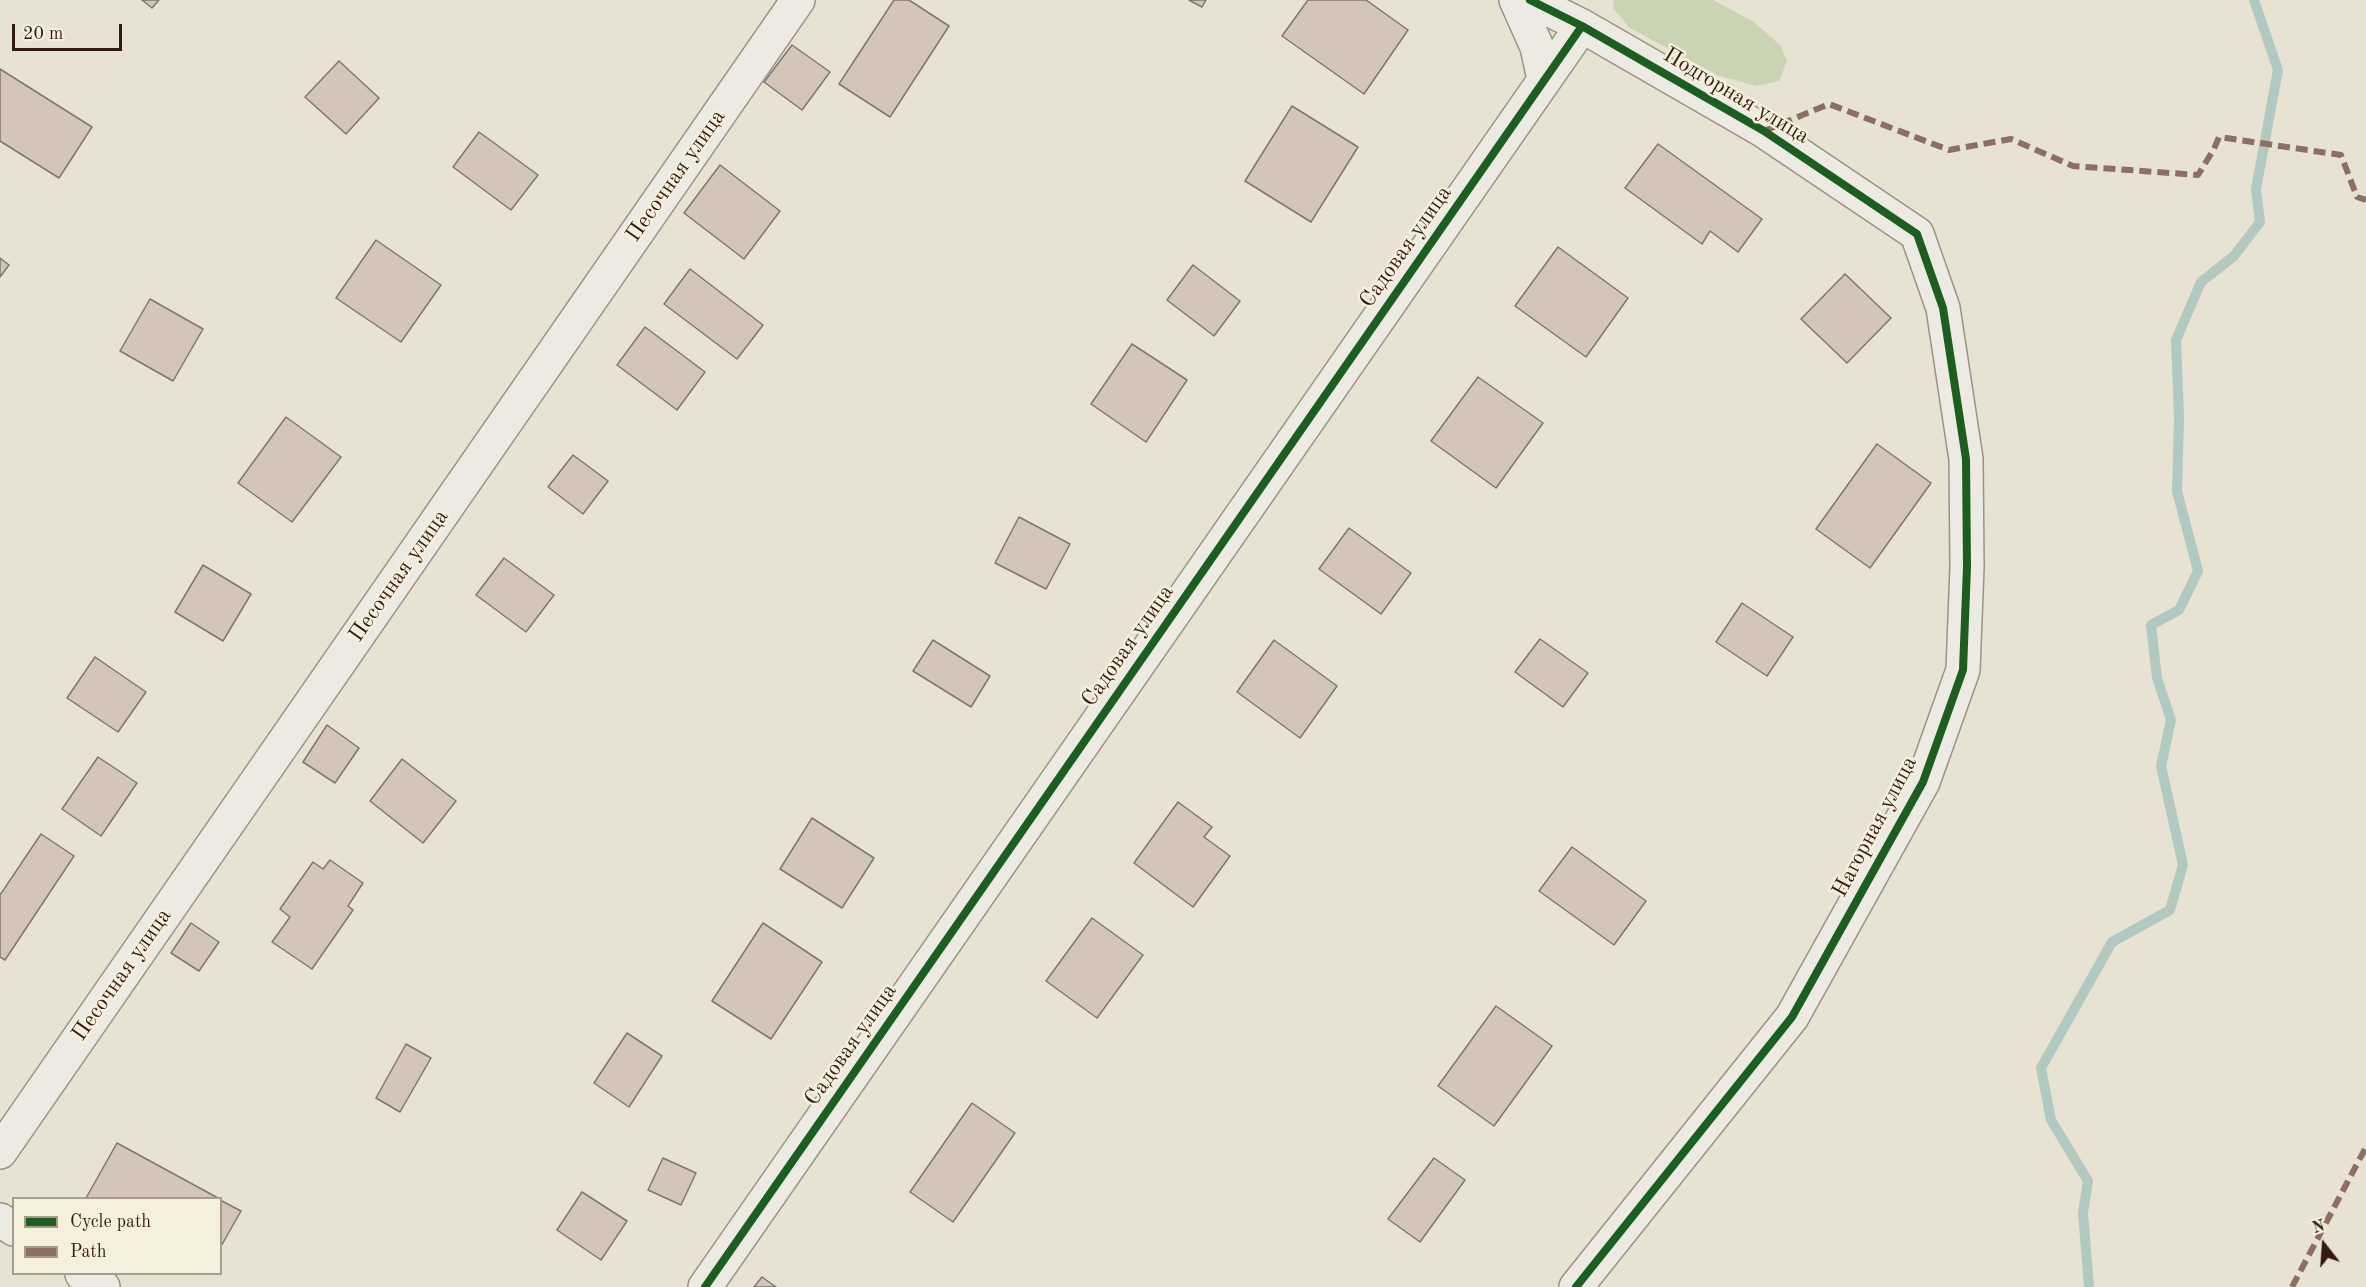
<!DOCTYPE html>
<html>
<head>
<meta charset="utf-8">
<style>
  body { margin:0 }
  #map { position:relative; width:2366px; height:1287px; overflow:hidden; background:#e8e2d3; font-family:"Old Standard TT",serif }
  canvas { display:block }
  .legend { position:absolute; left:12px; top:1197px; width:210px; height:78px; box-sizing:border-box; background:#f5efdd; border:2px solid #a89a8c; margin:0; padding:8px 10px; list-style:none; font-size:18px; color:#341b12 }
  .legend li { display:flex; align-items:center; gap:12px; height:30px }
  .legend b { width:30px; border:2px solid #a89a8c }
  .north { position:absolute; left:2294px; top:1215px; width:60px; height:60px; -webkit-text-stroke:4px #f5efdd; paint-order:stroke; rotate:343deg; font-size:16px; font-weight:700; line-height:24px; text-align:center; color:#341b12 }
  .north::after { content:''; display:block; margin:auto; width:21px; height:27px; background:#341b12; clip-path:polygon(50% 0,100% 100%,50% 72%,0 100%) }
  .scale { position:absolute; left:12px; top:24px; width:110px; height:27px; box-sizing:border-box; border:3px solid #341b12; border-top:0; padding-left:8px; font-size:18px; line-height:21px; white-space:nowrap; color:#341b12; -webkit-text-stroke:4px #f5efdd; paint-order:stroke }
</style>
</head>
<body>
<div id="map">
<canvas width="2366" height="1287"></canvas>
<ul class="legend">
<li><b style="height:8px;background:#1b5e20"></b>Cycle path</li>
<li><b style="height:8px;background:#8d6e63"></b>Path</li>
</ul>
<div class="north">N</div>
<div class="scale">20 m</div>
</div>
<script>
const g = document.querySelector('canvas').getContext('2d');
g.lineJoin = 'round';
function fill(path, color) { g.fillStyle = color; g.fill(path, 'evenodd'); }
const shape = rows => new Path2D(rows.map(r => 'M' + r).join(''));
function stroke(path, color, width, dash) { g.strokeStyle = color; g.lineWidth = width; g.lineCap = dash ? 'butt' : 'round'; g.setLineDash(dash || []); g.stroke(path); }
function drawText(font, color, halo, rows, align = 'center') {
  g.font = font + ' "Old Standard TT",serif'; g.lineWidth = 5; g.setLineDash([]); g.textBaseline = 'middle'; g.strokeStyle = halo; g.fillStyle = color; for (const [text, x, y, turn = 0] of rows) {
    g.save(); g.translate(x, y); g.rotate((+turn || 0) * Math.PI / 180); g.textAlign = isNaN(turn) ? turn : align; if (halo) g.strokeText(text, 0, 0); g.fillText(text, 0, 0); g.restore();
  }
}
const green = shape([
  [1614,0,1713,0,1754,22,1781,46,1787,61,1779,81,1756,86,1717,75,1630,28,1613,8]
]);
const stream = shape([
  [2089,1287,2083,1213,2088,1181,2051,1120,2041,1068,2112,942,2170,910,2183,865,2161,766,2171,720,2157,678,2151,625,2179,610,2198,571,2177,491,2179,417,2176,340,2201,282,2234,256,2260,222,2256,189,2278,70,2254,0]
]);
const building = shape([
  [142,0,159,0,152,8,142,0],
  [894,0,909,0,949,26,890,117,839,84,894,0],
  [1189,0,1206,0,1202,7,1189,0],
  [1308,0,1366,0,1408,30,1364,94,1282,36,1308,0],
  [792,45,830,72,802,110,764,82,792,45],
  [339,61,379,98,346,134,305,97,339,61],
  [0,69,92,127,59,178,0,141,0,69],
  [1292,106,1358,147,1311,222,1245,181,1292,106],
  [479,132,538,175,511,210,453,167,479,132],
  [1658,144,1762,219,1738,252,1710,231,1702,244,1625,188,1658,144],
  [720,165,780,211,744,259,684,213,720,165],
  [376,240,441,285,401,342,336,298,376,240],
  [1558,247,1628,298,1586,357,1515,306,1558,247],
  [0,258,9,265,0,277,0,258],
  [1193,265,1240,301,1214,336,1167,300,1193,265],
  [690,269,763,325,737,359,664,304,690,269],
  [1845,274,1891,318,1847,363,1801,319,1845,274],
  [150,299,203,329,173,381,120,351,150,299],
  [645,327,705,372,677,410,617,365,645,327],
  [1132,344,1187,380,1146,442,1091,404,1132,344],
  [1478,377,1543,423,1496,488,1431,441,1478,377],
  [286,417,341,457,292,522,238,483,286,417],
  [1877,444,1931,483,1870,568,1816,529,1877,444],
  [573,455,608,481,583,514,548,487,573,455],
  [1019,517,1070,544,1046,589,995,563,1019,517],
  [1349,528,1411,573,1381,614,1319,569,1349,528],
  [504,558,554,595,526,632,476,595,504,558],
  [203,565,251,594,223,641,175,612,203,565],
  [1742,603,1793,637,1767,676,1716,642,1742,603],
  [1540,639,1588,673,1563,707,1515,672,1540,639],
  [933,640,990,676,971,707,913,671,933,640],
  [1274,640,1337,686,1300,738,1237,692,1274,640],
  [95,657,146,692,118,732,67,698,95,657],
  [327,725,359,748,335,783,303,762,327,725],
  [98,757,137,783,101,836,62,809,98,757],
  [402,759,456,801,423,843,370,801,402,759],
  [1178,802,1212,827,1204,837,1230,856,1193,907,1134,863,1178,802],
  [812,818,874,858,842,908,780,869,812,818],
  [41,834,74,856,5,960,0,957,0,895,41,834],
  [1572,847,1646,901,1614,945,1539,891,1572,847],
  [330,860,363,883,348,906,353,910,312,969,272,942,290,917,280,909,313,862,323,869,330,860],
  [1092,918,1143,955,1097,1018,1046,981,1092,918],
  [191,923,219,942,199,971,171,953,191,923],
  [763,923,822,962,771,1039,712,1001,763,923],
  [1496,1006,1552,1046,1494,1126,1438,1086,1496,1006],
  [627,1033,662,1056,629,1107,594,1083,627,1033],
  [406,1044,431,1058,400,1112,376,1098,406,1044],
  [972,1103,1015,1133,953,1222,910,1192,972,1103],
  [117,1143,218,1198,86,1198,117,1143],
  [663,1158,696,1173,681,1205,648,1190,663,1158],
  [1434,1158,1465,1180,1420,1242,1388,1219,1434,1158],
  [582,1192,627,1221,601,1260,557,1230,582,1192],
  [220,1200,241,1211,220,1248,220,1200],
  [762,1277,776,1287,754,1287,762,1277]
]);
const minor = shape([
  [1516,0,1537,47,1544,79],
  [1530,0,1582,26,1764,131,1917,234,1943,308,1966,459,1967,567,1963,670,1923,782,1792,1017,1576,1287],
  [0,1152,798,0],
  [0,1220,14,1229],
  [82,1274,103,1287],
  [705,1287,1582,26]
]);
const quiet = shape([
  [1764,131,1829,104,1949,150,2011,139,2073,166,2198,175,2214,149,2219,137,2341,155,2357,197,2366,200],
  [2292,1287,2366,1147]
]);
const cycleway = shape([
  [1530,0,1582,26,1764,131,1917,234,1943,308,1966,459,1967,567,1963,670,1923,782,1792,1017,1576,1287],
  [705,1287,1582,26]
]);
const streetNames = [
  ["Подгорная улица",1736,96,31],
  ["Песочная улица",676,176,-55],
  ["Садовая улица",1406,247,-55],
  ["Песочная улица",399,576,-55],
  ["Садовая улица",1128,646,-55],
  ["Нагорная улица",1875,827,-62],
  ["Песочная улица",122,975,-55],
  ["Садовая улица",851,1045,-55]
];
fill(green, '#cbd3b5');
stroke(stream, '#b2c9c2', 10);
fill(building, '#d3c5b8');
stroke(building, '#7f776f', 1.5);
stroke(minor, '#999288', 36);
stroke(minor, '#eceae2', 33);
stroke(quiet, '#8d6e63', 6, [12, 6]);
stroke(cycleway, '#1b5e20', 8);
drawText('22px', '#341b12', '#f5efdd', streetNames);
</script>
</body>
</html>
